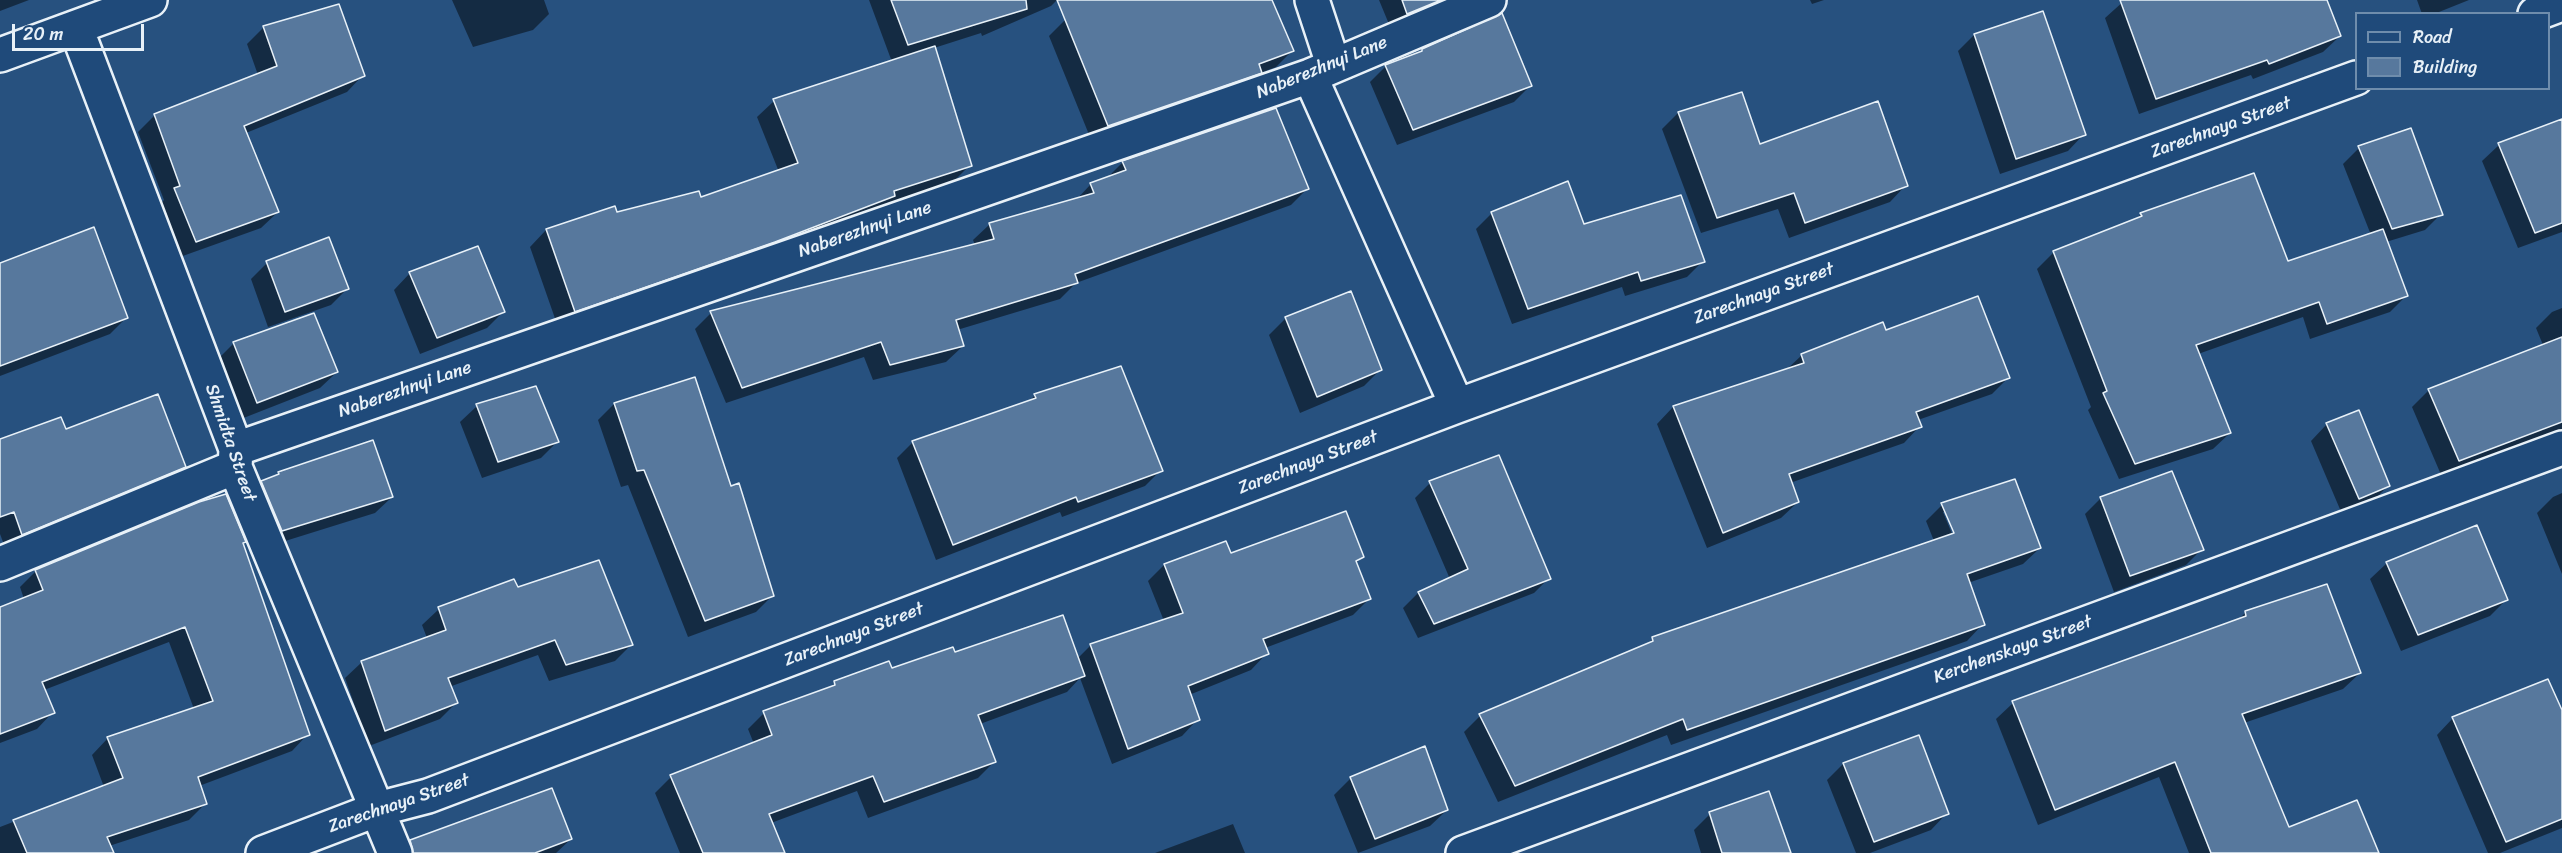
<!DOCTYPE html>
<html>
<head>
<meta charset="utf-8">
<style>
  body { margin:0 }
  #map { position:relative; width:2562px; height:853px; overflow:hidden; background:#27517f; font-family:Sriracha,sans-serif }
  canvas { display:block }
  .legend { position:absolute; left:2355px; top:12px; width:195px; height:78px; box-sizing:border-box; background:#1f4a7a; border:2px solid #6f8dac; margin:0; padding:8px 10px; list-style:none; font-size:18px; color:#e8f1f8 }
  .legend li { display:flex; align-items:center; gap:12px; height:30px }
  .legend b { width:30px; border:2px solid #6f8dac }
  .scale { position:absolute; left:12px; top:24px; width:132px; height:27px; box-sizing:border-box; border:3px solid #e8f1f8; border-top:0; padding-left:8px; font-size:18px; line-height:21px; white-space:nowrap; color:#e8f1f8; -webkit-text-stroke:4px #1f4a7a; paint-order:stroke }
</style>
</head>
<body>
<div id="map">
<canvas width="2562" height="853"></canvas>
<ul class="legend">
<li><b style="height:8px;background:#1f4a7a"></b>Road</li>
<li><b style="height:16px;background:#57789d"></b>Building</li>
</ul>
<div class="scale">20 m</div>
</div>
<script>
const g = document.querySelector('canvas').getContext('2d');
g.lineJoin = 'round';
function fill(path, color) { g.fillStyle = color; g.fill(path, 'evenodd'); }
const shape = rows => new Path2D(rows.map(r => 'M' + r).join(''));
function stroke(path, color, width, dash) { g.strokeStyle = color; g.lineWidth = width; g.lineCap = dash ? 'butt' : 'round'; g.setLineDash(dash || []); g.stroke(path); }
function drawText(font, color, halo, rows, align = 'center') {
  g.font = font + ' Sriracha,sans-serif'; g.lineWidth = 4.5; g.setLineDash([]); g.textBaseline = 'middle'; g.strokeStyle = halo; g.fillStyle = color; for (const [text, x, y, turn = 0] of rows) {
    g.save(); g.translate(x, y); g.rotate((+turn || 0) * Math.PI / 180); g.textAlign = isNaN(turn) ? turn : align; if (halo) g.strokeText(text, 0, 0); g.fillText(text, 0, 0); g.restore();
  }
}
const shadow = shape([
  [0,0,29,0,0,11],
  [452,0,544,0,549,14,533,30,473,47],
  [869,0,1057,0,1051,6,982,36,981,33,934,48,970,165,954,181,886,204,877,212,558,327,530,247,546,230,614,208,616,214,700,199,779,172,757,117,774,101,892,62],
  [1120,0,1271,0,1292,51,1276,67,1260,73,1244,89,1092,142,1049,36,1065,20],
  [1379,0,1460,0,1391,29],
  [1810,0,1824,0,1812,4],
  [2125,0,2325,0,2340,36,2323,52,2253,79,2251,75,2139,114,2105,18],
  [2417,0,2469,0,2434,14,2422,14],
  [338,5,363,75,347,92,246,133,278,212,261,228,180,257,159,205,164,200,138,132,155,115,258,75,247,44,263,28],
  [1974,35,2084,134,2068,151,2000,174,1958,51],
  [1423,50,1530,86,1514,102,1397,145,1370,82,1386,66],
  [1741,94,1759,146,1906,185,1890,202,1789,238,1778,209,1701,233,1662,129,1678,113],
  [2562,120,2562,232,2518,248,2482,161,2499,145],
  [2359,148,2441,214,2425,230,2386,242,2406,296,2390,312,2310,339,2303,317,2198,354,2230,433,2213,449,2119,479,2088,410,2091,407,2037,269,2054,252,2135,220,2141,214,2287,262,2371,235,2343,164],
  [1123,162,1307,189,1291,205,1076,283,1060,299,957,330,963,346,946,362,873,380,864,357,726,403,695,329,711,313,975,245,973,240,990,224,1076,200,1091,184,1106,179],
  [1492,213,1583,226,1703,261,1687,277,1625,296,1622,287,1512,324,1476,229],
  [267,263,348,288,331,305,268,327,251,279],
  [0,264,126,318,110,334,0,376],
  [410,273,504,311,487,328,420,354,394,290],
  [1350,293,1380,370,1364,386,1300,413,1269,335,1285,319],
  [2562,308,2562,431,2442,477,2412,407,2428,391,2543,345,2536,328,2552,312],
  [1885,332,2008,378,1992,394,1918,420,1920,426,1904,443,1790,483,1798,502,1781,518,1707,548,1657,424,1673,407,1786,370,1802,355],
  [234,343,337,372,320,388,241,419,218,359],
  [535,388,557,442,541,458,482,478,460,422,477,406],
  [1035,395,1161,470,1145,486,1062,517,1060,512,936,560,897,458,913,442,1028,403],
  [614,404,730,488,772,596,756,612,688,637,628,485,621,487,598,420],
  [2327,424,2388,486,2372,502,2342,514,2311,441],
  [65,431,184,467,168,483,6,550,0,534,0,441],
  [372,442,392,497,375,513,266,547,246,498,262,482,274,478,279,473],
  [1430,483,1549,578,1534,593,1418,638,1403,608,1418,593,1450,579,1415,498],
  [2562,493,2562,574,2537,513,2553,497],
  [2101,498,2202,549,2186,565,2114,592,2085,514],
  [1942,505,2040,548,2023,564,1968,583,1983,624,1967,641,1671,745,1667,735,1498,802,1464,732,1480,716,1646,645,1653,639,1934,541,1926,521],
  [1943,512,1946,512,1958,539,1955,541],
  [244,542,242,544,308,734,292,751,199,786,205,804,189,820,109,846,112,853,0,853,0,827,104,787,92,755,108,738,194,709,169,642,44,690,53,712,37,729,0,743,0,608,24,599,20,587,36,571],
  [1230,555,1362,557,1356,563,1369,599,1353,615,1265,648,1267,653,1251,670,1189,695,1198,719,1182,736,1112,764,1080,678,1067,692,980,724,994,762,978,778,868,818,857,791,771,823,781,853,680,853,655,793,671,777,754,744,748,729,764,713,829,688,835,683,954,654,1077,659,1090,646,1164,621,1148,581,1164,565],
  [2387,563,2506,600,2490,616,2401,651,2370,579],
  [513,581,517,589,631,645,615,661,549,681,538,655,449,687,456,703,440,719,369,746,345,678,362,662,427,638,422,625,439,609],
  [2326,586,2360,673,2343,689,2244,723,2288,829,2378,853,2189,853,2159,777,2038,825,1996,719,2013,703,2238,620,2245,613],
  [2562,714,2562,828,2500,853,2488,853,2437,735,2453,718],
  [1918,737,1947,813,1931,830,1870,853,1856,853,1827,780,1843,764],
  [1351,778,1447,810,1430,826,1358,853,1334,795],
  [1710,814,1790,853,1701,853,1694,830],
  [1233,824,1245,853,1155,853],
  [571,839,556,853,426,853]
]);
const building = shape([
  [891,0,1026,0,1027,9,908,45,891,0],
  [1057,0,1272,0,1294,51,1259,64,1262,73,1108,126,1057,0],
  [1402,0,1441,0,1407,14,1402,0],
  [2120,0,2327,0,2341,36,2269,64,2267,60,2156,99,2120,0],
  [339,4,365,76,244,126,279,212,196,242,174,188,180,186,154,114,277,66,263,26,339,4],
  [2043,11,2086,135,2016,159,1974,34,2043,11],
  [1502,13,1532,86,1413,130,1385,65,1422,51,1422,49,1502,13],
  [935,46,972,166,894,191,895,196,775,242,575,312,546,229,615,206,617,212,699,191,701,197,798,163,773,99,935,46],
  [1742,92,1760,144,1878,101,1908,186,1805,223,1794,193,1717,218,1678,112,1742,92],
  [1276,108,1309,189,1075,274,1078,283,956,320,964,346,890,365,881,342,742,388,710,311,994,239,989,223,1094,193,1090,183,1126,170,1122,161,1276,108],
  [2562,119,2562,223,2535,233,2498,143,2562,119],
  [2411,128,2443,215,2392,229,2358,146,2411,128],
  [2254,173,2288,261,2383,229,2408,296,2327,324,2319,302,2196,345,2231,433,2135,464,2103,393,2107,391,2053,251,2142,216,2140,213,2254,173],
  [1568,181,1584,224,1681,195,1705,262,1641,281,1638,272,1528,309,1491,212,1568,181],
  [94,227,128,318,0,366,0,263,94,227],
  [329,237,349,289,285,312,266,261,329,237],
  [478,246,505,312,437,338,409,272,478,246],
  [1351,291,1382,370,1317,397,1285,317,1351,291],
  [1978,296,2010,378,1916,412,1922,427,1789,474,1799,502,1723,533,1673,406,1804,363,1801,354,1883,322,1886,330,1978,296],
  [314,313,338,372,257,403,233,342,314,313],
  [2562,337,2562,422,2459,461,2428,389,2562,337],
  [1121,366,1163,471,1078,502,1076,497,953,545,912,441,1036,398,1034,394,1121,366],
  [695,377,731,486,739,483,774,596,705,621,644,470,637,471,614,403,695,377],
  [536,386,559,442,498,462,476,404,536,386],
  [158,394,186,467,22,535,14,512,0,517,0,439,61,417,66,429,158,394],
  [2359,410,2390,486,2359,499,2326,423,2359,410],
  [373,440,393,497,282,531,261,481,279,474,278,472,373,440],
  [1499,455,1551,579,1434,624,1418,592,1468,569,1429,481,1499,455],
  [2172,471,2204,550,2130,576,2100,497,2172,471],
  [2015,479,2041,548,1967,574,1985,625,1687,730,1683,719,1515,786,1479,714,1653,641,1652,637,1954,533,1941,503,2015,479],
  [226,494,246,542,243,543,310,735,198,777,207,804,107,837,114,853,27,853,13,820,123,778,107,737,213,701,185,627,42,682,55,713,0,734,0,607,43,590,35,570,199,502,226,494],
  [1346,511,1364,557,1356,561,1371,599,1263,639,1269,654,1188,686,1200,720,1128,749,1090,644,1183,613,1164,564,1226,541,1231,553,1346,511],
  [2477,525,2508,600,2418,635,2386,562,2477,525],
  [599,560,633,645,566,665,555,640,448,678,458,703,385,731,361,661,446,630,438,607,514,579,518,587,599,560],
  [2327,584,2361,673,2242,714,2289,827,2357,800,2379,853,2211,853,2175,762,2055,810,2012,701,2246,616,2245,611,2327,584],
  [1063,615,1085,676,978,715,996,762,884,802,873,776,769,814,785,853,703,853,670,775,772,735,763,711,835,685,834,681,889,661,892,668,953,647,955,652,1063,615],
  [2548,679,2562,710,2562,819,2506,842,2452,717,2548,679],
  [1919,735,1949,814,1874,842,1843,763,1919,735],
  [1425,746,1448,810,1375,839,1350,777,1425,746],
  [552,788,572,839,535,853,413,853,410,840,552,788],
  [1769,791,1791,853,1722,853,1709,812,1769,791]
]);
const minor = shape([
  [1312,0,1333,64],
  [2535,14,2562,4],
  [76,28,236,449,235,467,395,853],
  [0,55,150,0],
  [1310,76,1457,406],
  [236,449,1310,76,1489,0],
  [0,564,235,467],
  [263,853,378,809,428,796,1457,406,2356,78],
  [1463,853,2562,448]
]);
const streetNames = [
  ["Naberezhnyi Lane",1322,68,-22],
  ["Zarechnaya Street",2221,128,-20],
  ["Naberezhnyi Lane",865,230,-19],
  ["Zarechnaya Street",1764,294,-20],
  ["Naberezhnyi Lane",405,390,-19],
  ["Shmidta Street",230,443,71],
  ["Zarechnaya Street",1308,463,-21],
  ["Zarechnaya Street",854,635,-21],
  ["Kerchenskaya Street",2013,650,-20],
  ["Zarechnaya Street",399,804,-19]
];
fill(shadow, '#0007');
fill(building, '#57789d');
stroke(building, '#e8f1f8', 1.5);
stroke(minor, '#e8f1f8', 38);
stroke(minor, '#1f4a7a', 33);
drawText('18px', '#e8f1f8', '#1f4a7a', streetNames);
</script>
</body>
</html>
